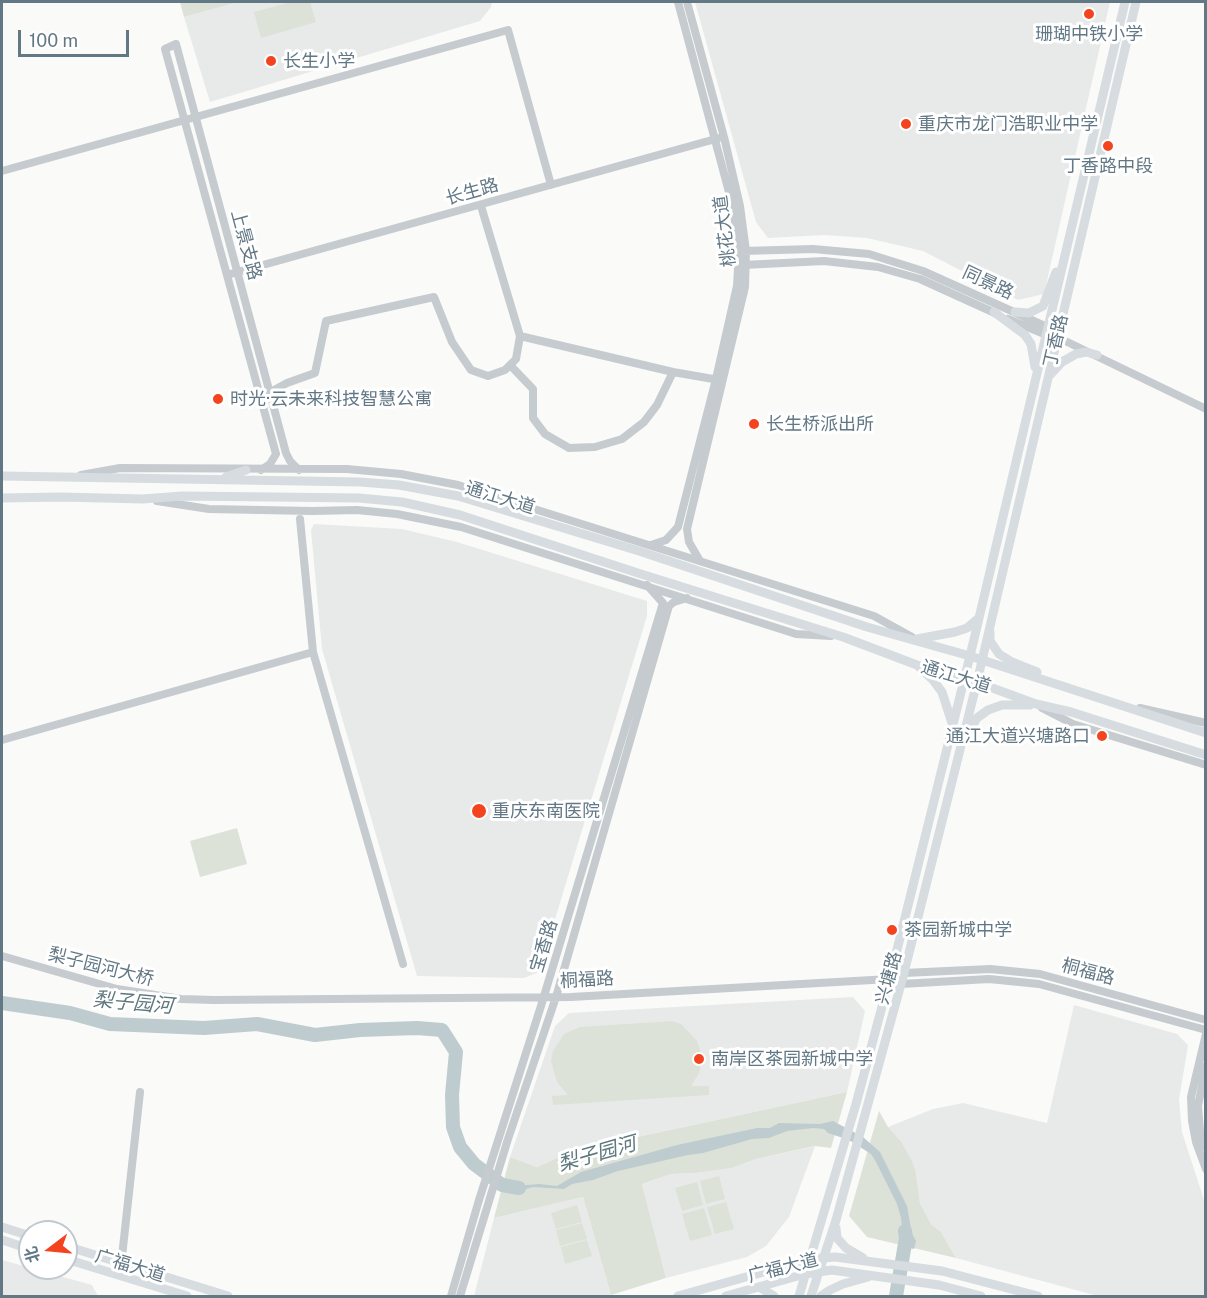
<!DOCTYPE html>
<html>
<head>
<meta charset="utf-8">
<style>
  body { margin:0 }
  #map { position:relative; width:1207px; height:1298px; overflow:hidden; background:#fafaf8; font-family:"Public Sans","Noto Sans SC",sans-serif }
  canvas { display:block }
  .frame { position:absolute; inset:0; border:3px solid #627885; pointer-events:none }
  .north { position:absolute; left:18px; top:1220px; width:60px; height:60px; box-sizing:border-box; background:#fff; border:2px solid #c0c9ce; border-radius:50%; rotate:254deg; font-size:16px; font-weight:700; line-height:24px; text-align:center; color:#627885 }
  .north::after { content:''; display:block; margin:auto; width:21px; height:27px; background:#f3441f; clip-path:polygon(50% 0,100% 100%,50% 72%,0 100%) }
  .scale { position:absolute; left:18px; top:30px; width:111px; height:27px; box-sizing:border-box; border:3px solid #627885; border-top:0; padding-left:8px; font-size:18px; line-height:21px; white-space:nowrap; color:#627885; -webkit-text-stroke:4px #fff; paint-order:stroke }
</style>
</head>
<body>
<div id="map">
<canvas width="1207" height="1298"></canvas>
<div class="frame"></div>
<div class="north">北</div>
<div class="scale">100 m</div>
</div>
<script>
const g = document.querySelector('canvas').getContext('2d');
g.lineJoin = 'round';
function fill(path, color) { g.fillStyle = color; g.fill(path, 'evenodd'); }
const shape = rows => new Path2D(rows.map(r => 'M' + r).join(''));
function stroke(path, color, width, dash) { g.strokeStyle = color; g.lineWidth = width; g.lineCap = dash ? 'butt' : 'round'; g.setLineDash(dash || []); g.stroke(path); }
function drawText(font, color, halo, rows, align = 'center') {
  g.font = font + ' "Public Sans","Noto Sans SC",sans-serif'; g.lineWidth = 6; g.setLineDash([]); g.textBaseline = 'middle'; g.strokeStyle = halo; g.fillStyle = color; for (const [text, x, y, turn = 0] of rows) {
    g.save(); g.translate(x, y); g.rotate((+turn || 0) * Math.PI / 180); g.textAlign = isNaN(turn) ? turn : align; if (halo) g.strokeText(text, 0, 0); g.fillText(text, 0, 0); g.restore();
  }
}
const built = shape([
  [239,2,492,2,491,7,480,21,210,102,184,17],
  [695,2,1110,2,1044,294,1018,300,923,251,867,238,825,235,768,238,756,222],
  [314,524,402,529,457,542,647,601,647,616,539,972,524,978,417,976,322,649,311,530],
  [853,997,865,1011,847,1092,572,1151,537,1167,510,1157,555,1026,569,1013],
  [1074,1005,1177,1034,1188,1045,1179,1100,1182,1132,1205,1203,1205,1296,1098,1296,956,1258,941,1232,931,1224,920,1203,916,1173,888,1127,933,1109,963,1103,1047,1123],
  [815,1146,789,1217,766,1246,747,1257,666,1278,642,1184,671,1174,696,1173,732,1168,756,1159],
  [583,1197,611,1295,605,1296,474,1296,494,1218],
  [2,1260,92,1285,98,1296,2,1296]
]);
const green = shape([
  [180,2,239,2,184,17],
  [291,2,310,2,316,22,261,38,254,12],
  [237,828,247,864,200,877,190,841],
  [672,1021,681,1024,697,1041,701,1053,701,1065,699,1073,691,1086,709,1086,709,1095,553,1105,552,1096,568,1095,557,1082,551,1061,553,1051,564,1034,580,1027],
  [847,1092,831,1148,814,1146,756,1159,732,1168,696,1173,671,1174,642,1184,666,1278,611,1295,583,1197,494,1218,510,1157,537,1167,572,1151],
  [879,1111,888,1127,901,1142,912,1161,916,1173,920,1203,931,1224,941,1232,956,1258,867,1237,849,1216],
  [719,1176,725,1199,706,1204,700,1181],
  [697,1182,703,1205,682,1211,675,1188],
  [726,1202,734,1229,715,1234,707,1207],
  [577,1205,582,1222,556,1229,551,1213],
  [704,1208,712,1235,690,1241,682,1214],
  [582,1223,587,1239,560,1246,556,1230],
  [587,1240,592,1256,565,1264,561,1247]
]);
const water = shape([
  [833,1121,863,1137,880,1152,907,1206,912,1234,916,1241,914,1249,901,1246,903,1238,901,1218,897,1204,875,1160,871,1154,849,1140,828,1133,824,1129,813,1128,787,1131,769,1138,752,1139,703,1153,688,1155,618,1171,593,1180,572,1184,564,1189,533,1187,519,1191,501,1189,504,1180,506,1183,515,1186,539,1184,557,1186,581,1172,677,1145,757,1128,770,1128,779,1123,820,1124]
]);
const river = shape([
  [2,1003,70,1013,110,1024,204,1028,257,1024,315,1035,360,1030,417,1028,442,1030,456,1052,452,1095,453,1127,460,1147,474,1164,502,1185,519,1188],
  [896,1296,906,1238,905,1231]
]);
const minor = shape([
  [687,2,724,137,740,206,746,251,745,287,687,529,689,542,700,561],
  [2,171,508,30,551,185],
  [481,206,520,336,673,372,719,380],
  [743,251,813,249,869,254,923,271,1047,327,1057,337,1206,409],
  [743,265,824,261,878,267,920,279,997,314],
  [227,275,719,138],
  [1008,319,1049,336],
  [510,365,533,389,533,418,545,434,569,448,595,447,622,439,644,422,657,405,673,372],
  [267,394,287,383,315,373,326,321,434,297,452,342,471,370,488,376,505,370,516,359,520,336],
  [261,470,270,464,276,454,165,49,176,44,286,453,290,461,299,470],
  [81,475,120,468,347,469,401,474,458,485,874,616,912,637],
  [157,501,209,509,312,511,357,510,397,514,461,527,796,634,831,636],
  [300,519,313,652,403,964],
  [651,545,666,540,678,527,716,379,737,286,739,251,733,207,678,2],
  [1042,708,1073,724,1206,765],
  [1140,708,1206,723],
  [2,740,313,652],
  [2,956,117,989,181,999,214,1000,571,997,890,979,904,973,990,969,1040,974,1206,1020],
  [897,982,901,984,989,979,1039,984,1206,1030],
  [1206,1034,1191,1097,1192,1121,1196,1142,1206,1169],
  [1206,1066,1198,1106,1200,1131,1206,1147],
  [120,1275,140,1092],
  [451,1296,479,1200,541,1006,663,603,647,585],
  [460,1296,508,1139,556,997,669,606,674,602,687,598]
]);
const major = shape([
  [994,312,1025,335,1031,344,1035,367],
  [1015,312,1029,313,1043,306,1056,272],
  [1050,375,1062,362,1076,354,1086,352,1097,355],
  [2,476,360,482,399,485,458,496,639,551,867,627,970,656,1206,733],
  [226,477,246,470],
  [2,498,61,497,143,499,182,496,359,498,402,502,460,515,644,575,843,637,917,665,965,678,1036,704,1071,712,1206,755],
  [990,632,990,641,999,654,1012,662,1037,672],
  [917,639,955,632,967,628,979,618],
  [919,667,933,680,942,692,952,723],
  [967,735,977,718,988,710,1002,705,1030,705],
  [2,1227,30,1236],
  [836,1228,837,1238,846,1248,863,1258],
  [2,1240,30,1249],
  [66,1246,228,1296],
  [66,1259,187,1296],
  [759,1287,774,1296],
  [678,1296,810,1259,835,1257,942,1271,1038,1296],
  [726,1296,805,1274,832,1270,939,1285,981,1296],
  [799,1296,856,1104,895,958,970,656,1125,2],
  [811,1296,836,1220,904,973,977,682,1136,2],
  [821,1296,830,1290,843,1284,868,1277]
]);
const markers = [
  [1089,14,6,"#f3441f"],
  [271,61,6,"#f3441f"],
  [906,124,6,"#f3441f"],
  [1108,146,6,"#f3441f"],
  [218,399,6,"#f3441f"],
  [754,424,6,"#f3441f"],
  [1102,736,6,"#f3441f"],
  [479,811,8,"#f3441f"],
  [892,930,6,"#f3441f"],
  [699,1059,6,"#f3441f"]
];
const poiNames = [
  ["珊瑚中铁小学",1089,34,"center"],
  ["长生小学",283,61],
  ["重庆市龙门浩职业中学",918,124],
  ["丁香路中段",1108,166,"center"],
  ["时光·云未来科技智慧公寓",230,399],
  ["长生桥派出所",766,424],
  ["通江大道兴塘路口",1090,736,"right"],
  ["重庆东南医院",492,811],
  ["茶园新城中学",904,930],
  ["南岸区茶园新城中学",711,1059]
];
const streetNames = [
  ["长生路",472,192,-16],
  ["桃花大道",725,231,-97],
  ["上景支路",246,245,75],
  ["同景路",988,283,25],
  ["丁香路",1056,341,-77],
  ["通江大道",500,498,17],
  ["通江大道",956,677,17],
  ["宝香路",544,946,-73],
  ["梨子园河大桥",101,967,14],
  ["桐福路",1088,972,15],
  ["兴塘路",889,978,-75],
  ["桐福路",587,980,-3],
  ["广福大道",130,1266,17],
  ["广福大道",783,1268,-14]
];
const waterNames = [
  ["梨子园河",133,1003,5],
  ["梨子园河",597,1154,-16]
];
fill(built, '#e8eae9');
fill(green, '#dce2d8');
fill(water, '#beccd0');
stroke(river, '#beccd0', 14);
stroke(minor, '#c5cbce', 8);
stroke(major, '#d6dcdf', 9);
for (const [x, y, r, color] of markers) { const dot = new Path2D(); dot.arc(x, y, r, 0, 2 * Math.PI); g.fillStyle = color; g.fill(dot); stroke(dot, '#fff', 2); }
drawText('18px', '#627885', '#fff', poiNames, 'left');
drawText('18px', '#627885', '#fff', streetNames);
drawText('italic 20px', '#5e787e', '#fff', waterNames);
</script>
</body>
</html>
